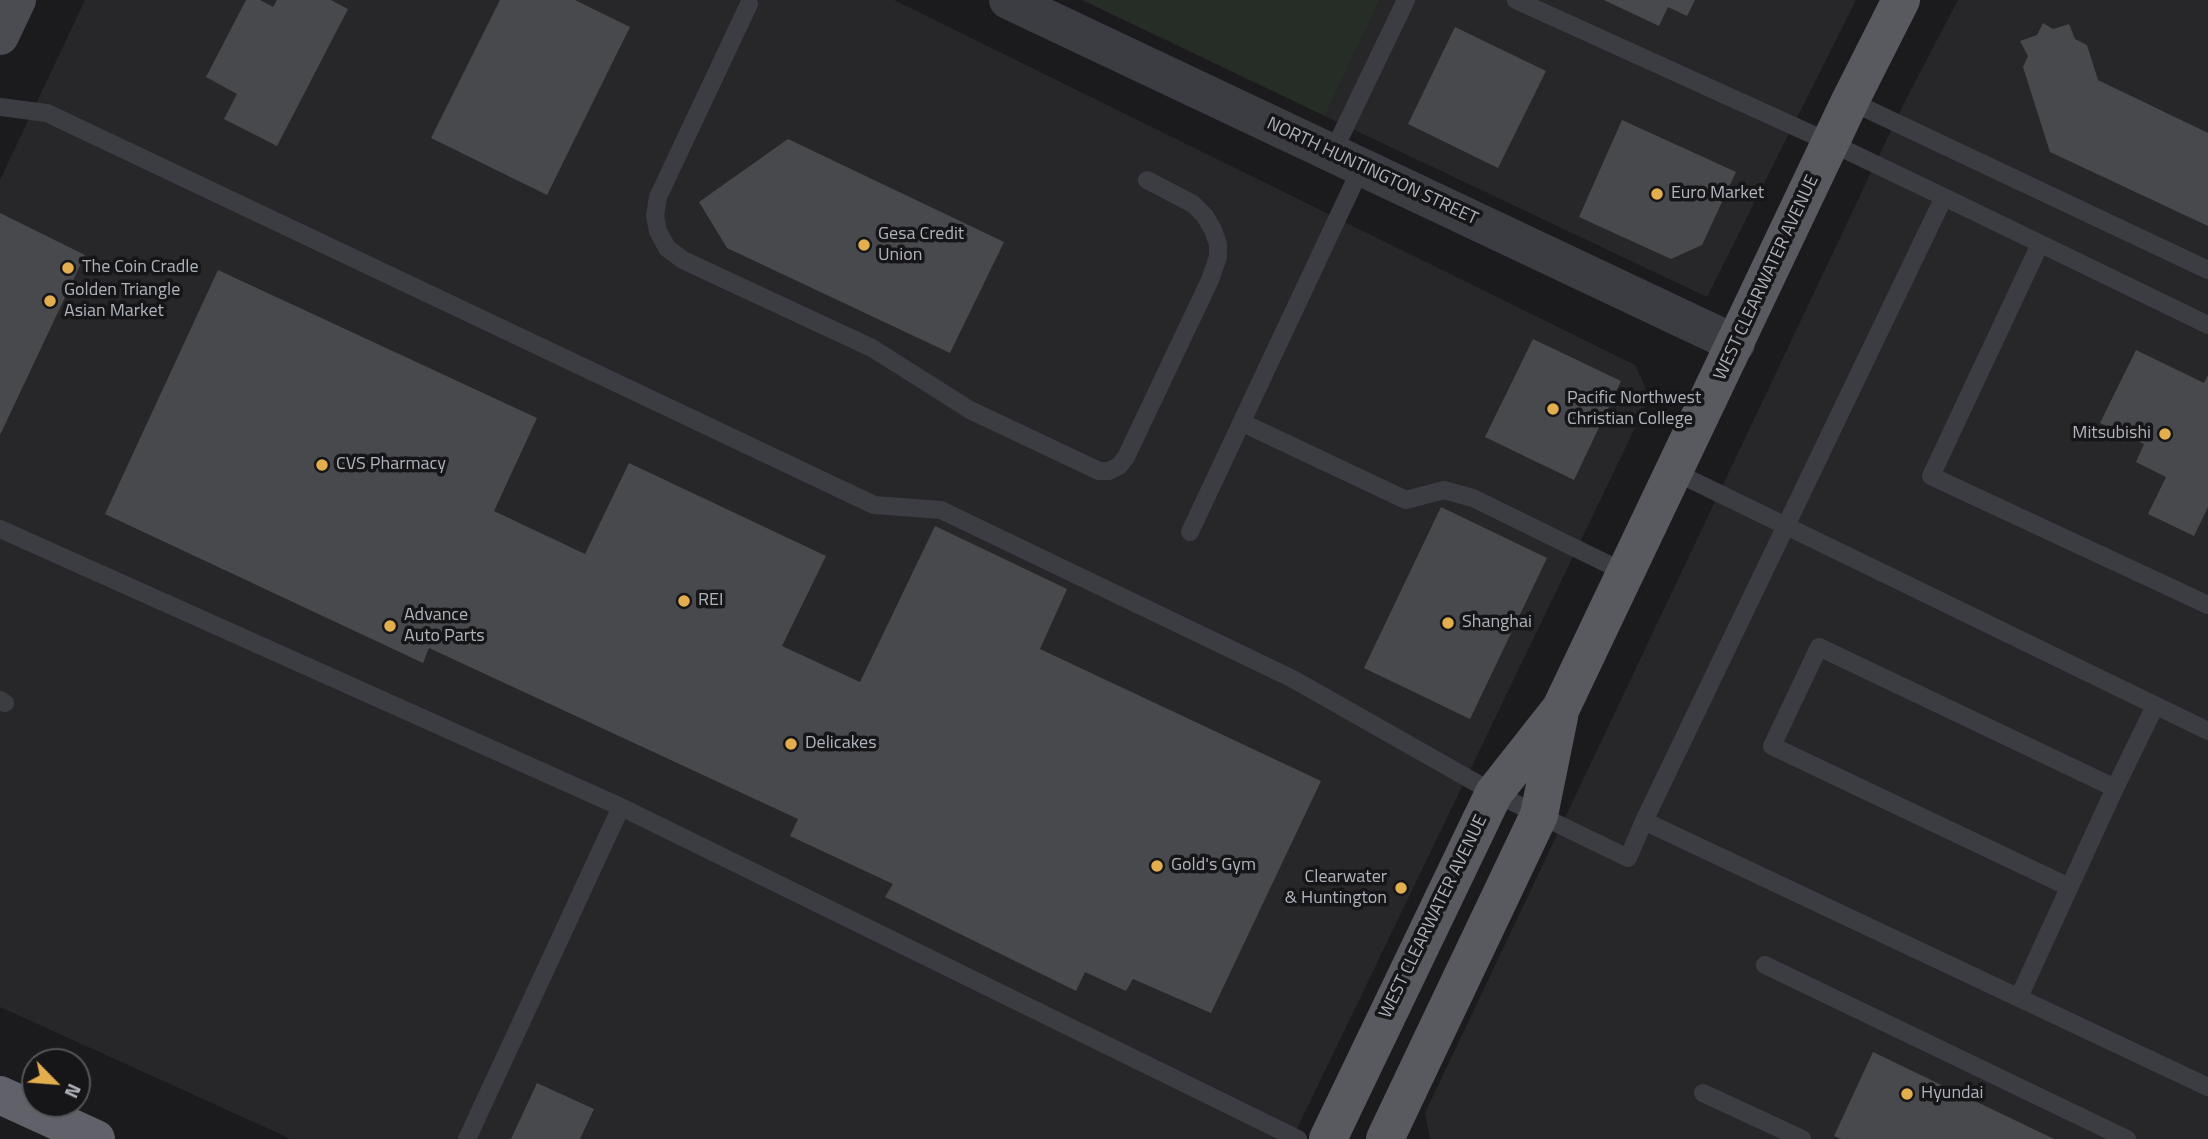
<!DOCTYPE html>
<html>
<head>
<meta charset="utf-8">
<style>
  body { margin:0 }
  #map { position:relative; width:2208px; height:1139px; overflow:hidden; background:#1b1b1d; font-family:"Titillium Web",sans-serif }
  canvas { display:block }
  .north { position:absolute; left:21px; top:1048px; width:70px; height:70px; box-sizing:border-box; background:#161618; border:2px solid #535559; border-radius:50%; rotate:115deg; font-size:19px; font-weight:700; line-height:28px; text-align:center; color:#afb3bb }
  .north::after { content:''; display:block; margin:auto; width:24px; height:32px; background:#e2ae4e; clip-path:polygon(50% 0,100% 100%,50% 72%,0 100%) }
</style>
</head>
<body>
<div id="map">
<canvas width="2208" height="1139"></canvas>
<div class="north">N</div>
</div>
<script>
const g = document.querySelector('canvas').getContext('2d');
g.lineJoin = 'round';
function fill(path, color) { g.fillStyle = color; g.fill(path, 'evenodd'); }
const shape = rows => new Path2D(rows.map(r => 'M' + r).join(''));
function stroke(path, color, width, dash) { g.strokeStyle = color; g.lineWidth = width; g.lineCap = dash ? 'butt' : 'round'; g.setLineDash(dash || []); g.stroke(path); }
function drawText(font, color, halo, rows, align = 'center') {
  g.font = font + ' "Titillium Web",sans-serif'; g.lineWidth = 7; g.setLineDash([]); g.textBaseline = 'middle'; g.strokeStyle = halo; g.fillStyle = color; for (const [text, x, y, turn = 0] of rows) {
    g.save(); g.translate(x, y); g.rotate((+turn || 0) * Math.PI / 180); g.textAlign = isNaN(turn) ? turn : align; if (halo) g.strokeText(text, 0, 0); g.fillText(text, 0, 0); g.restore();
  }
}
const built = shape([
  [85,0,894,0,1635,365,1650,397,1292,1139,291,1139,0,1007,0,180],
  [1380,0,1856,0,1707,297,1325,116],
  [1958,0,2208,0,2208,1139,1430,1139,1425,1113,1903,105]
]);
const green = shape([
  [1082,0,1380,0,1325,116]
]);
const building = shape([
  [246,0,260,0,273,7,277,0,331,0,348,9,277,146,224,119,237,94,206,77],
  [500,0,575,0,630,27,547,195,431,138],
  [1604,0,1695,0,1687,16,1668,7,1659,26],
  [2043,23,2053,29,2069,24,2075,39,2087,45,2098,80,2208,133,2208,226,2050,152,2023,67,2028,56,2020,41,2037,35],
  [1455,27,1546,71,1498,168,1408,124],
  [1622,120,1736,172,1702,245,1671,259,1579,217],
  [788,139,1004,242,950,353,727,248,699,202],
  [0,213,85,255,0,435],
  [218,270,537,418,494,511,585,554,629,463,826,556,782,646,860,682,935,526,1067,589,1040,649,1321,781,1211,1013,1133,979,1126,991,1085,972,1076,991,885,897,893,884,790,836,798,819,429,648,423,663,105,514],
  [1533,339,1621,381,1574,480,1485,437],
  [2136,350,2204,383,2208,375,2208,507,2194,536,2148,514,2166,477,2136,462,2144,444,2100,423],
  [1441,507,1547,558,1470,719,1364,668],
  [1873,1052,2054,1139,1841,1139,1834,1136],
  [537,1083,594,1109,580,1139,511,1139]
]);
const service = shape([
  [1516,0,1831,143,1944,197,1644,821,2208,1087],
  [749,4,658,197,655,216,658,231,667,248,683,260,872,348,970,410,1099,471,1109,471,1119,466,1126,457,1210,280,1218,257,1218,244,1213,230,1205,216,1193,204,1147,180],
  [1850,101,2208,270],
  [0,107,47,113,874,505,941,510,1293,679,1494,793,1628,858,1644,821],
  [1332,154,1406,0],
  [1944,197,2208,325],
  [2040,244,1931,476,2208,605],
  [1243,423,1406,500,1444,490,1473,498,1626,573],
  [1675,472,2208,731],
  [0,529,621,807,1298,1139],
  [1190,532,1361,168],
  [0,700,5,703],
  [2069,887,1772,746,1819,647,2115,788],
  [1765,965,2127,1139],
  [2019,997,2115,788,2155,706],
  [1703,1093,1802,1139],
  [467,1139,621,807]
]);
const tertiary = shape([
  [1008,0,1736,344]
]);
const secondary = shape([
  [0,36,17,0]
]);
const primary = shape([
  [1328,1139,1494,793,1561,708,1850,101,1901,0],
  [1385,1139,1539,815,1559,717]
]);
const trunk = shape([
  [0,1095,96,1139]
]);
const markers = [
  [1657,194,7,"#e2ae4e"],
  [864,245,7,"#e2ae4e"],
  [68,268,7,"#e2ae4e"],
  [50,301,7,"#e2ae4e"],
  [1553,409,7,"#e2ae4e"],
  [2165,434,7,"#e2ae4e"],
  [322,465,7,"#e2ae4e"],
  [684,601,7,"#e2ae4e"],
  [1448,623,7,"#e2ae4e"],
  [390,626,7,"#e2ae4e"],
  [791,744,7,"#e2ae4e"],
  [1157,866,7,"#e2ae4e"],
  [1401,888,7,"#e2ae4e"],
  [1907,1094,7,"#e2ae4e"]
];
const streetNames = [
  ["NORTH HUNTINGTON STREET",1372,172,25],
  ["WEST CLEARWATER AVENUE",1767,278,-65],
  ["WEST CLEARWATER AVENUE",1434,917,-64]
];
const poiNames = [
  ["Euro Market",1671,194],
  ["Gesa Credit",878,235],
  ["Union",878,256],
  ["The Coin Cradle",82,268],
  ["Golden Triangle",64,291],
  ["Asian Market",64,312],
  ["Pacific Northwest",1567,399],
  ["Christian College",1567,420],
  ["Mitsubishi",2151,434,"right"],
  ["CVS Pharmacy",336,465],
  ["REI",698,601],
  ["Advance",404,616],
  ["Auto Parts",404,637],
  ["Shanghai",1462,623],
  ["Delicakes",805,744],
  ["Gold's Gym",1171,866],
  ["Clearwater",1387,878,"right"],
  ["& Huntington",1387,899,"right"],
  ["Hyundai",1921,1094]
];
fill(built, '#27272a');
fill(green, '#252d26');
fill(building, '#48494d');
stroke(service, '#3c3d42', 18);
stroke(tertiary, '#3c3d42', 38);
stroke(secondary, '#4a4c51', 38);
stroke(primary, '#595a60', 38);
stroke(trunk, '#616269', 38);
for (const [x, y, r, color] of markers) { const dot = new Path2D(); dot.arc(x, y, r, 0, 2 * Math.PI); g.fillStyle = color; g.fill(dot); stroke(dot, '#161618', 2.5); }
drawText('18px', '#afb3bb', '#161618', streetNames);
drawText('18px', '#afb3bb', '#161618', poiNames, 'left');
</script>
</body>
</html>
